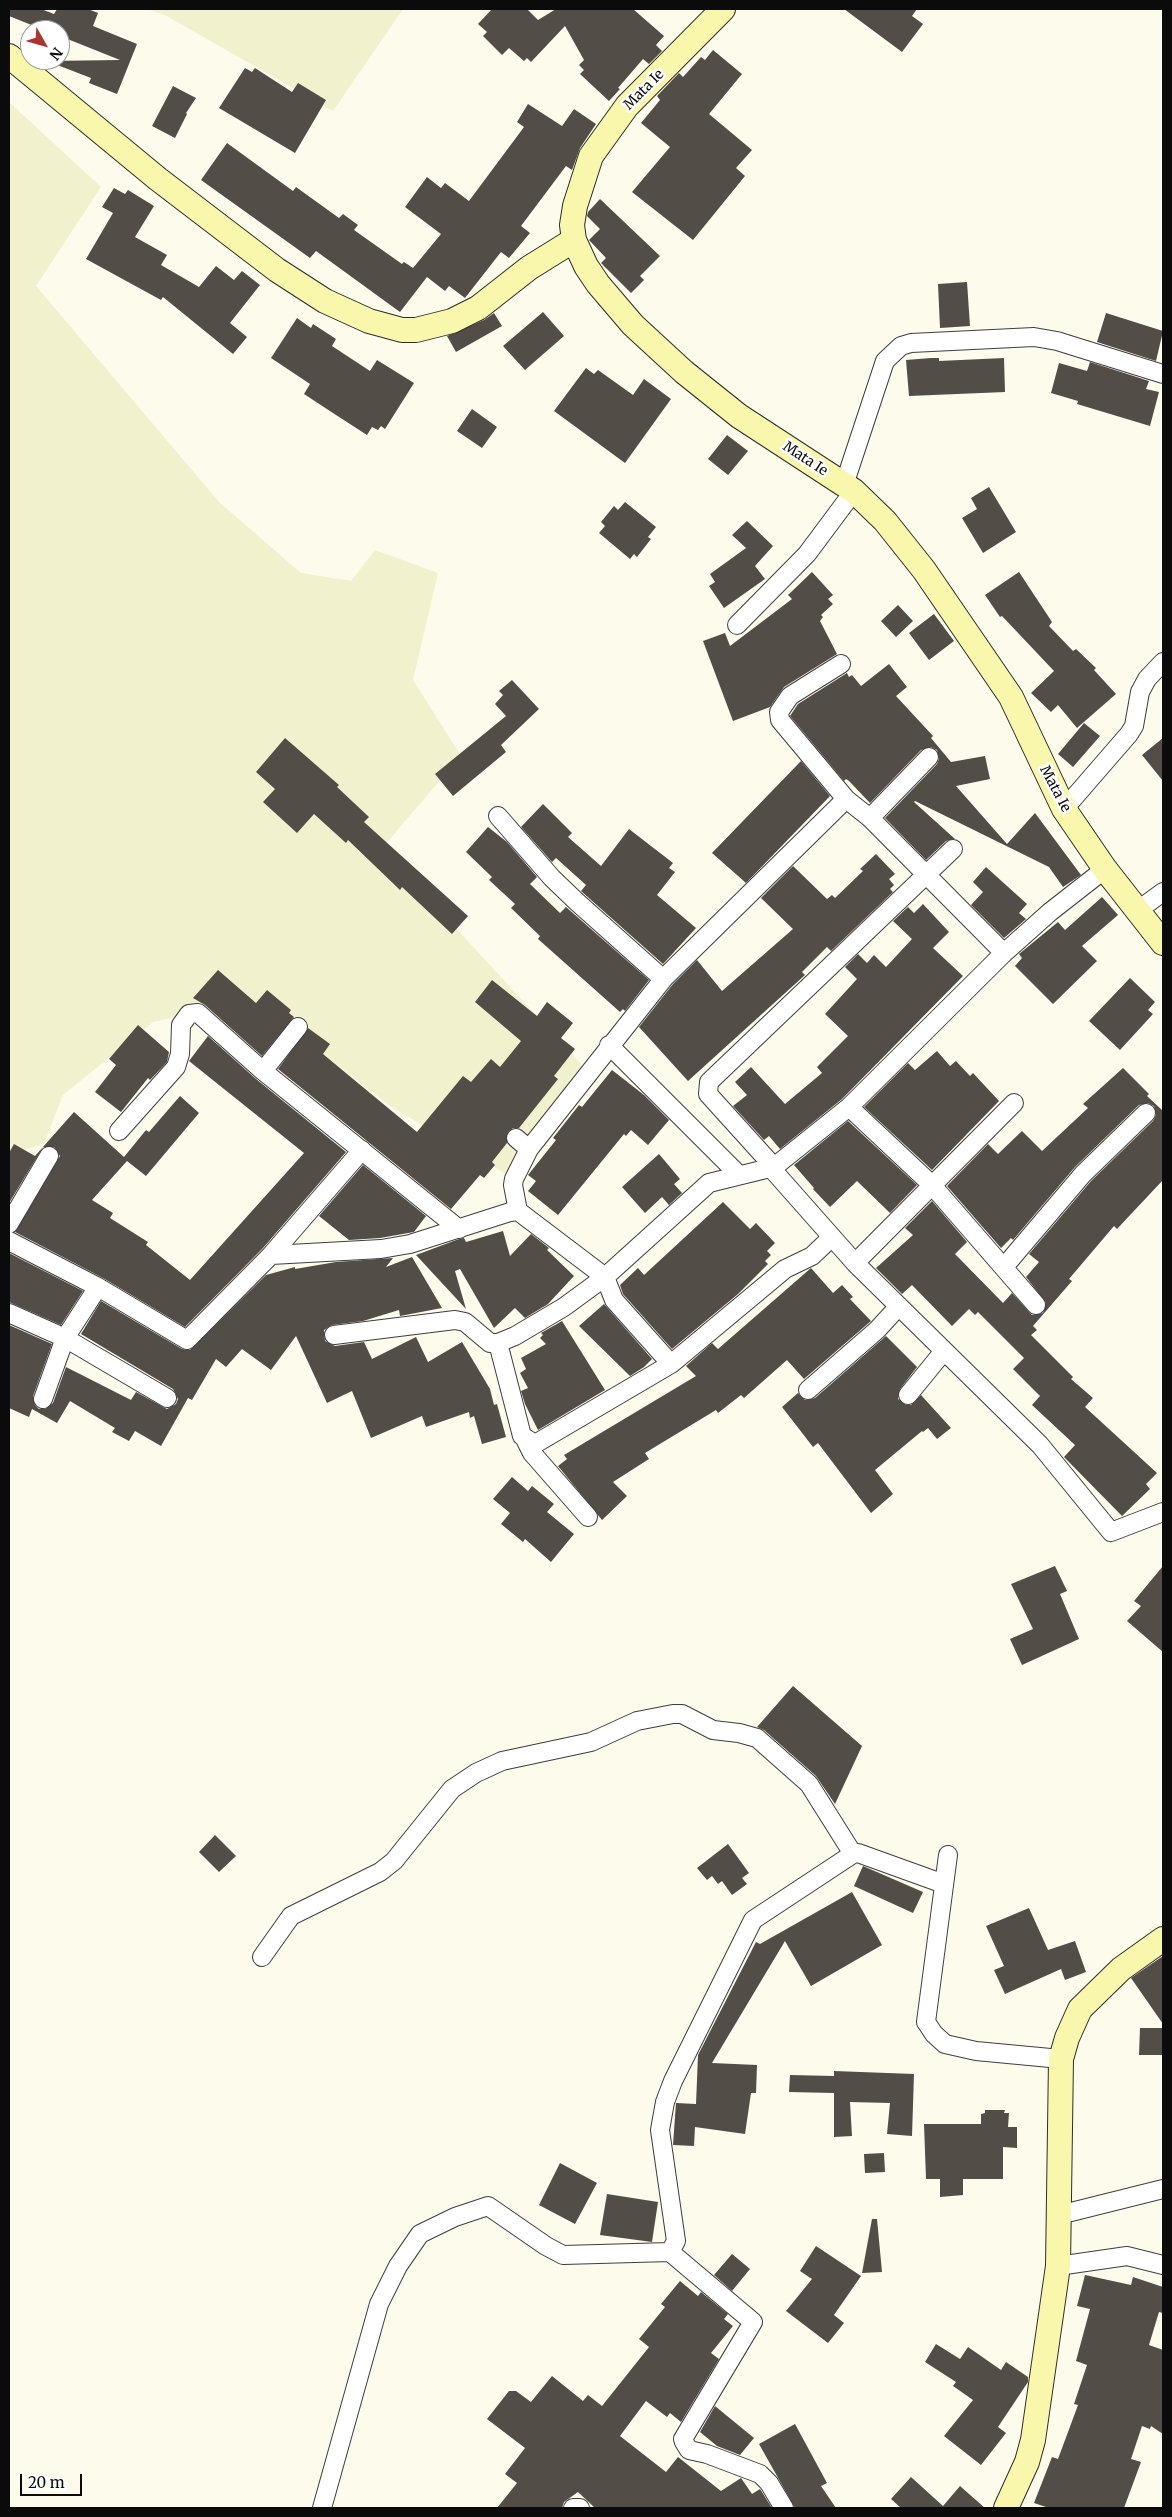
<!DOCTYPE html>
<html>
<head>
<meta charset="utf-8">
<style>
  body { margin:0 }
  #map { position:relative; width:1172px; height:2517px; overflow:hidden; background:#fdfbeb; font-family:Merriweather,serif }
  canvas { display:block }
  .frame { position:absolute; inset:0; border:10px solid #0b0b0b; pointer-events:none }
  .north { position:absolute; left:20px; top:20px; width:50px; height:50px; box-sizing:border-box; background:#fff; border:1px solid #9d9d9d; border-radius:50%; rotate:128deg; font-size:14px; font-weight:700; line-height:20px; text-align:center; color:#0b0b0b }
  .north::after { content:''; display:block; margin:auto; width:18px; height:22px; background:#af342f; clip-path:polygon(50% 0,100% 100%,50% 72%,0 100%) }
  .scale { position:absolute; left:20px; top:2474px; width:62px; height:22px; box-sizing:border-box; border:2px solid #0b0b0b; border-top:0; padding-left:6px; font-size:15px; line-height:18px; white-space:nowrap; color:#0b0b0b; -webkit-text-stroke:4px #fff; paint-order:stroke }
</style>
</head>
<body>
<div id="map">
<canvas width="1172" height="2517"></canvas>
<div class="frame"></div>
<div class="north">N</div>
<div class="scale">20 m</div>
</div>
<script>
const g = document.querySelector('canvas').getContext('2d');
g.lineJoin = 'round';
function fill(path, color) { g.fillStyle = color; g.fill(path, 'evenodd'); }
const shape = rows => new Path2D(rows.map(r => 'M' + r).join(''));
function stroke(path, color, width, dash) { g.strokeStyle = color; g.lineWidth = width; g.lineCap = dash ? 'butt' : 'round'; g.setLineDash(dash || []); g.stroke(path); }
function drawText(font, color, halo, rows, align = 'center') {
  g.font = font + ' Merriweather,serif'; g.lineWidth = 5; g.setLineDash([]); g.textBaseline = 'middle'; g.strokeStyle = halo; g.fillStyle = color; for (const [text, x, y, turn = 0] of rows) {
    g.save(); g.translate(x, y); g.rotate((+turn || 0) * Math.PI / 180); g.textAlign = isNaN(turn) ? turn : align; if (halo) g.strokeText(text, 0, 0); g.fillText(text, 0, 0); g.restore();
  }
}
const farmland = shape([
  [147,9,403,9,333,111,165,15],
  [9,102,101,187,36,286,220,503,301,573,351,581,375,550,438,573,413,680,461,756,382,848,594,1078,518,1181,393,1108,253,1000,153,1022,63,1095,44,1144,9,1154]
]);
const building = shape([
  [9,9,41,9,54,14,57,9,88,9,98,13,93,26,137,44,117,94,89,83,91,78,47,61,120,60,60,36,60,30,44,30,9,16],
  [492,9,527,9,538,20,556,9,633,9,664,36,656,45,662,51,649,64,643,59,618,88,620,89,609,101,580,74,584,70,579,65,584,60,565,26,531,62,527,58,524,61,509,48,502,55,483,36,487,32,478,24],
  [844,9,917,9,912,16,923,24,902,52],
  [713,50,742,74,709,114,752,150,736,168,745,176,693,240,632,192,670,147,641,123,660,100,657,96,679,73,683,77,701,57,705,60],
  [245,68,252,72,255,68,292,92,298,83,326,100,295,153,219,108],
  [173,86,196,98,186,113,187,114,175,138,152,126],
  [528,104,562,126,574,109,596,124,580,148,572,170,566,166,521,226,530,233,509,258,501,252,465,298,449,286,445,291,427,277,400,312,316,251,310,258,201,180,227,143,293,191,296,187,339,218,343,214,358,225,354,230,402,264,404,262,413,268,441,234,405,207,427,177,441,188,445,183,469,201,524,127,517,122],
  [114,188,125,194,128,190,154,206,135,237,167,255,161,265,199,287,216,266,234,280,242,271,260,285,230,323,247,337,233,354,163,297,161,300,86,259,113,213,102,207],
  [600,199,660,256,640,276,644,280,631,293,601,263,606,258,589,240,600,229,587,216,588,212],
  [967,282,970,326,940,328,938,284],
  [543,312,564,336,525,370,503,346],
  [494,313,502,326,456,352,447,336,484,320],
  [1106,313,1163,331,1156,361,1097,342],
  [297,318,311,328,313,324,336,339,332,346,370,371,377,360,414,383,385,429,381,426,378,430,372,427,367,435,336,415,304,394,310,384,271,358],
  [931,358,939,358,939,361,1004,358,1005,392,909,396,906,360],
  [1090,362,1149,381,1146,389,1159,392,1150,426,1077,404,1078,401,1051,393,1059,363,1087,371],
  [586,368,594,374,598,370,633,395,644,379,671,399,625,463,554,411],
  [472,409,497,427,482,448,457,431],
  [727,435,748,451,728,475,708,459],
  [989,487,1016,532,983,553,962,518,977,509,971,498],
  [625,502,656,527,648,537,651,539,637,557,634,554,630,559,599,533,605,526,601,522,614,506,618,510],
  [747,521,773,546,755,566,765,579,724,608,709,586,715,582,710,574,746,548,732,535],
  [812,572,833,595,828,599,833,604,821,615,823,617,820,621,837,654,784,687,770,707,733,721,703,641,725,633,730,646,792,599,788,595],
  [1019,572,1052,622,1049,626,1073,651,1076,649,1096,668,1094,670,1116,694,1077,728,1058,705,1051,712,1031,693,1054,671,1002,616,1000,617,985,595],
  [898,605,913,621,896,637,881,621],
  [934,614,954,641,929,660,909,633],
  [889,664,907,687,896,696,933,736,931,738,951,762,985,756,990,779,956,786,1007,844,1035,813,1081,875,1063,887,1049,867,915,801,914,802,955,839,946,841,926,860,885,818,937,764,939,759,937,750,931,747,921,750,870,803,849,781,846,779,844,781,790,716,798,704,847,673,849,677,852,675,861,686],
  [512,680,539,709,501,745,506,752,453,796,435,774,506,716,495,704,503,695,499,691],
  [1084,723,1100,736,1073,767,1058,754],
  [285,738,339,785,337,787,369,817,364,822,468,916,452,934,402,887,400,890,348,840,346,843,314,814,297,833,263,802,275,789,256,772],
  [1163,738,1163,781,1142,755],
  [801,761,830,796,746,883,712,853],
  [543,804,572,833,568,837,601,866,629,829,673,863,669,868,675,872,657,895,696,928,663,964,581,891,586,885,556,858,552,862,521,827],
  [488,827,507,842,537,877,530,884,560,913,566,907,649,980,625,1011,623,1009,620,1012,538,939,540,936,511,908,515,904,489,880,492,877,466,852],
  [876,854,895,874,889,879,894,885,890,889,893,892,831,951,827,947,802,972,805,975,688,1081,639,1027,673,984,697,960,722,991,793,929,761,898,793,866,827,899,832,895,835,898,863,871,860,869],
  [986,867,1027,904,1019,913,1026,919,1004,938,971,905,983,892,973,882],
  [1102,897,1118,915,1082,946,1097,961,1053,1004,1015,966,1022,958,1019,954,1058,922,1065,930],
  [923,904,949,932,933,948,963,976,842,1099,780,1149,769,1136,764,1140,733,1106,747,1095,735,1082,751,1067,785,1104,822,1073,817,1067,848,1036,825,1014,857,979,845,967,858,954,867,963,874,955,886,967,912,939,893,921,908,907,914,913],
  [218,970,256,1003,267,990,291,1010,289,1013,294,1017,262,1056,205,1005,193,998],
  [1130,978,1155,1002,1148,1010,1153,1014,1120,1050,1089,1021],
  [492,980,537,1016,547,1002,573,1023,561,1038,575,1049,554,1076,558,1079,519,1128,513,1128,508,1132,507,1143,492,1162,495,1165,484,1178,480,1175,451,1209,278,1069,308,1028,330,1044,323,1054,417,1132,463,1076,471,1082,491,1059,500,1067,521,1041,475,1002],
  [138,1025,169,1052,167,1062,150,1080,148,1078,121,1112,95,1092,116,1065,109,1059],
  [208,1036,256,1079,346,1152,263,1248,185,1327,103,1278,15,1232,60,1156,54,1147,43,1147,9,1203,9,1153,14,1144,35,1156,74,1112,124,1157,146,1130,149,1132,180,1096,199,1113,146,1176,127,1161,92,1200,113,1213,110,1218,148,1242,146,1245,190,1280,304,1153,189,1061],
  [937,1051,950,1066,956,1061,970,1076,973,1073,999,1101,932,1170,864,1107,908,1063,915,1070],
  [1123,1068,1149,1094,1147,1096,1163,1111,1163,1180,1117,1229,1114,1226,1069,1279,1072,1281,1033,1326,1037,1330,1031,1335,1073,1377,1071,1379,1093,1398,1085,1407,1157,1473,1146,1484,1150,1489,1122,1516,1064,1457,1075,1445,1032,1405,1040,1396,1013,1369,1024,1358,978,1312,975,1315,969,1309,952,1326,912,1285,902,1294,876,1268,913,1235,905,1228,932,1201,967,1242,955,1254,1003,1303,1012,1293,1032,1315,1043,1313,1046,1303,1026,1277,1039,1262,1029,1254,1091,1181,1153,1121,1156,1115,1154,1106,1148,1103,1139,1105,1075,1167,1013,1240,1011,1238,1001,1248,947,1186,988,1144,998,1154,1022,1131,1042,1151,1088,1108,1083,1104],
  [612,1070,644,1095,669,1120,648,1145,631,1130,626,1136,624,1134,558,1215,528,1191,536,1181,528,1175,556,1140,553,1138,579,1105,582,1107],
  [848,1121,917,1185,890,1213,857,1181,830,1207,813,1189,814,1188,794,1165],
  [659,1154,680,1179,674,1184,682,1193,669,1205,662,1197,645,1213,622,1187],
  [363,1165,426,1216,414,1232,380,1238,349,1240,319,1216],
  [723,1202,750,1229,756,1223,775,1243,767,1251,771,1255,765,1261,768,1264,738,1294,672,1349,623,1294,620,1285,638,1268,644,1275],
  [503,1231,510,1256,531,1234,549,1248,547,1250,574,1276,548,1304,525,1318,515,1308,494,1328,460,1269,455,1271,466,1309,416,1255,459,1239,464,1238,466,1242],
  [9,1253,83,1291,61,1325,9,1302],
  [412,1257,442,1308,400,1316,399,1310,363,1321,332,1325,324,1330,325,1341,335,1346,364,1342,372,1359,416,1337,428,1362,462,1342,490,1389,494,1405,497,1404,506,1437,482,1444,474,1416,470,1418,469,1412,426,1427,422,1416,371,1438,352,1391,327,1403,296,1336,271,1370,242,1349,226,1367,216,1359,192,1400,188,1398,161,1446,135,1431,129,1441,112,1432,115,1428,70,1401,57,1423,32,1409,29,1417,9,1408,9,1325,52,1344,33,1396,35,1405,39,1409,45,1409,53,1403,66,1367,131,1400,136,1392,167,1409,176,1404,178,1399,173,1389,81,1334,101,1301,182,1349,190,1350,266,1275,295,1267,295,1269,336,1262,393,1258,386,1267],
  [811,1268,833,1293,842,1285,853,1297,850,1299,871,1321,804,1379,787,1360,744,1398,741,1395,718,1413,716,1410,645,1453,649,1459,613,1482,627,1496,602,1520,558,1466,567,1459,564,1455,696,1376,686,1366,712,1343,718,1349],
  [604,1304,652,1359,644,1367,630,1376,579,1326],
  [562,1321,605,1390,538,1430,525,1404,521,1391,528,1388,520,1373,526,1369,521,1358,546,1344,540,1338,543,1335,541,1333],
  [886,1336,917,1367,900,1389,898,1399,906,1405,911,1405,921,1395,951,1428,937,1439,928,1428,923,1432,922,1431,875,1470,893,1494,871,1513,818,1443,813,1447,782,1407,798,1393,805,1400,815,1398],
  [512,1477,528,1491,532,1486,554,1504,547,1512,574,1534,551,1562,525,1539,523,1542,501,1524,510,1513,493,1499],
  [1055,1566,1067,1591,1060,1594,1079,1639,1022,1665,1010,1639,1033,1629,1011,1584],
  [1163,1566,1163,1652,1127,1621,1141,1606,1134,1601],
  [793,1686,862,1746,835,1804,816,1776,764,1730,757,1727],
  [215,1835,236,1856,219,1872,199,1852],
  [728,1844,749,1873,742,1878,747,1884,732,1895,722,1881,718,1884,712,1876,707,1880,697,1868],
  [863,1866,923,1892,913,1913,854,1886],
  [852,1892,882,1945,811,1986,785,1941,712,2063,757,2065,756,2093,751,2093,745,2134,695,2127,694,2146,673,2145,676,2103,696,2104,698,2055,756,1942,760,1944],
  [1029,1908,1048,1950,1075,1941,1086,1972,1065,1980,1061,1969,1005,1994,994,1970,1004,1966,986,1926],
  [1163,1956,1163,2024,1131,1978],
  [1140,2028,1163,2028,1163,2055,1139,2055],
  [834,2071,914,2074,912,2136,887,2134,890,2103,850,2102,852,2136,834,2137,834,2093,789,2092,790,2075,834,2076],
  [985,2110,1005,2110,1004,2113,1009,2113,1008,2127,1017,2127,1017,2148,1003,2147,1003,2179,963,2179,963,2195,940,2197,940,2179,926,2179,924,2124,981,2124,981,2114,985,2113],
  [884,2153,885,2172,865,2173,864,2154],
  [560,2163,597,2183,575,2224,539,2205],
  [607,2194,658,2202,652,2242,600,2235],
  [872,2219,877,2219,882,2272,862,2273],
  [816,2246,861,2276,834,2315,844,2323,828,2343,786,2311,812,2279,800,2271],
  [732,2254,750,2269,732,2291,714,2275],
  [1085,2275,1131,2285,1133,2277,1163,2287,1163,2313,1159,2312,1149,2345,1163,2350,1163,2434,1151,2426,1150,2429,1142,2426,1131,2459,1141,2462,1124,2508,1049,2508,1034,2503,1052,2457,1058,2459,1078,2405,1074,2404,1087,2365,1076,2361,1090,2309,1077,2306],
  [680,2281,698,2296,701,2292,728,2314,724,2319,733,2326,711,2353,719,2359,681,2422,670,2413,667,2417,646,2401,620,2436,666,2472,678,2457,721,2491,741,2478,752,2494,760,2489,772,2508,595,2508,578,2492,564,2502,562,2508,497,2508,517,2483,505,2474,525,2448,487,2419,509,2391,516,2391,531,2402,552,2376,583,2401,588,2395,602,2406,649,2347,639,2339,665,2307,661,2304],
  [936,2344,960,2359,968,2347,1001,2370,1006,2362,1028,2377,1028,2382,998,2427,1006,2433,981,2465,944,2436,973,2400,953,2386,956,2382,925,2362],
  [715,2406,754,2438,740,2455,717,2446,700,2432],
  [795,2424,827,2483,821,2486,836,2508,795,2508,759,2444],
  [911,2477,943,2506,960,2486,985,2508,901,2508,891,2499]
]);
const street = shape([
  [844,485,885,361,901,346,911,343,1034,337,1057,341,1163,374],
  [737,625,807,554,854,491],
  [841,664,790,696,779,712,780,720,846,799,870,818,1004,953],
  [1064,809,1129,734,1134,726,1140,692,1147,679,1163,662],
  [498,816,552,878,577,902,661,977,665,977,846,799],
  [870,818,929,757],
  [1137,911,1163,892],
  [609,1045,739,1175],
  [263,1071,298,1027],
  [849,1107,931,1184,1036,1305],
  [119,1131,176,1067,180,1054,181,1025,189,1014,198,1013,263,1071,459,1229],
  [516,1138,529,1149],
  [774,1167,708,1094,709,1082,953,849],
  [771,1168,855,1263,1040,1445,1111,1532,1163,1512],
  [518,1211,513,1185,514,1179,529,1149,665,977],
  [9,1224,49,1156],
  [9,1241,98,1287,187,1340,271,1255,381,1249,410,1244,510,1212,518,1211,605,1277,709,1183,774,1167,849,1107,1004,953,1050,912,1105,869],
  [271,1255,362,1150],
  [855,1263,1014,1103],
  [1004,1267,1083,1174,1146,1113],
  [9,1313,65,1338,167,1398],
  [334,1335,455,1320,465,1322,490,1343,498,1343,515,1336,564,1307,605,1277,614,1300,671,1364,785,1269,812,1256,832,1237],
  [498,1343,522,1436,535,1444,671,1364],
  [808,1390,877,1330,899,1306],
  [908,1395,944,1351],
  [43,1399,65,1338,98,1287],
  [526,1441,532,1453,588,1517],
  [948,1855,926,2022,934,2034,945,2044,976,2051,1061,2059],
  [262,1957,291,1916,380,1872,394,1861,452,1789,476,1773,502,1761,591,1742,637,1721,673,1714,682,1714,713,1730,739,1733,757,1738,809,1784,853,1854],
  [1059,2215,1163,2189],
  [670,2252,753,2322,683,2439,684,2442,689,2450,707,2454,760,2474,769,2483,784,2508],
  [1058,2266,1127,2256,1163,2265],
  [322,2508,379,2304,398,2266,420,2234,455,2217,488,2206,546,2246,563,2255,670,2252,676,2241,660,2130,665,2102,673,2081,753,1920,853,1854,858,1853,944,1884],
  [573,2508,580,2508]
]);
const secondary = shape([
  [723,9,627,106,591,156,575,206,572,225,574,240,586,266,598,284,633,325,684,372,739,416,854,491,885,521,924,570,1011,697,1064,809,1105,869,1163,943],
  [9,56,158,179,277,270,325,301,369,321,402,330,416,330,452,321,478,308,529,268,574,240],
  [1006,2508,1027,2462,1033,2440,1058,2266,1061,2059,1067,2038,1080,2009,1121,1969,1163,1939]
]);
const streetNames = [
  ["Mata Ie",644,90,-45],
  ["Mata Ie",805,459,33],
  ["Mata Ie",1055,789,62]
];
fill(farmland, '#f1f1cd');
fill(building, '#534d48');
stroke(street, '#3e3e3e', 20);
stroke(secondary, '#2d2d2d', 26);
stroke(street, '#fff', 18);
stroke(secondary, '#f8f7ab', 24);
drawText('14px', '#0b0b0b', '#fff', streetNames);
</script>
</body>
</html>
